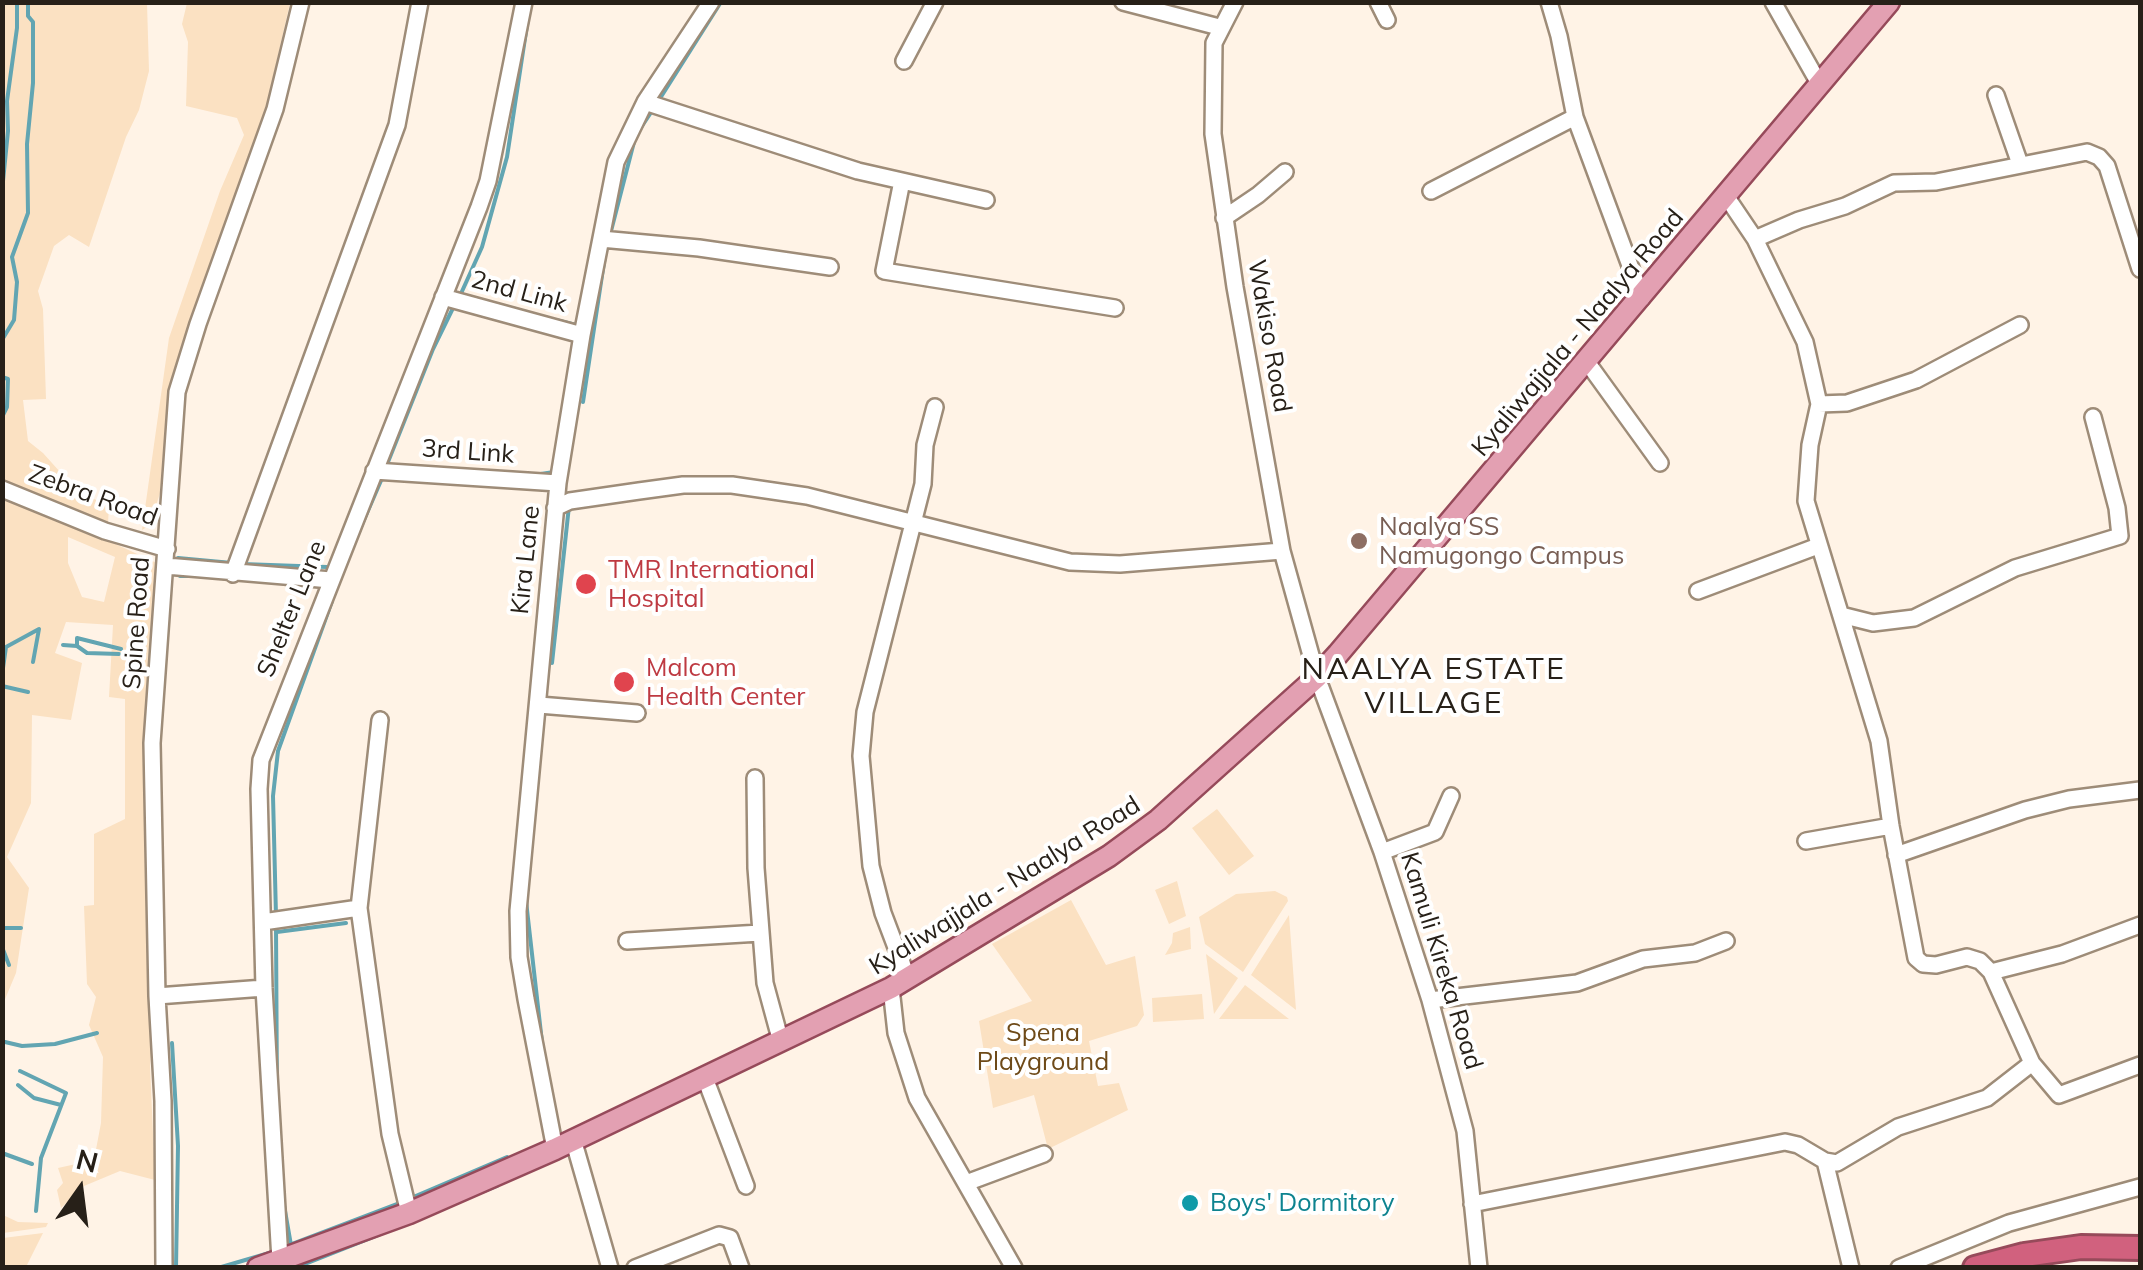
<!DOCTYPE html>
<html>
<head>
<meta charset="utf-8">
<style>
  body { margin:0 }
  #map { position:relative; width:2143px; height:1270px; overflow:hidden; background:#fff3e6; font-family:Mulish,sans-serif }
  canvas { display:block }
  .frame { position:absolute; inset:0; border:5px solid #272018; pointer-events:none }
  .north { position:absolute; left:30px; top:1140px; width:100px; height:100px; -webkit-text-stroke:8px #fff; paint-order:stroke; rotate:14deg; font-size:28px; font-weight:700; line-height:40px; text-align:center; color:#272018 }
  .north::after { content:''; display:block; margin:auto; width:35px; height:45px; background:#272018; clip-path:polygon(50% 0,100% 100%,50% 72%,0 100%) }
</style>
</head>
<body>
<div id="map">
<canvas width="2143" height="1270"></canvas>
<div class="frame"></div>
<div class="north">N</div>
</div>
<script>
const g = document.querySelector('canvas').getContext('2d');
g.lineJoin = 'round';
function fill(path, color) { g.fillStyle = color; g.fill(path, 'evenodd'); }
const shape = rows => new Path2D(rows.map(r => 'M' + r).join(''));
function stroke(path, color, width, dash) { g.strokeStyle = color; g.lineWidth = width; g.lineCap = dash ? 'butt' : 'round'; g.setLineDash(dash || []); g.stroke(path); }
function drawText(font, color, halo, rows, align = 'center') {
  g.font = font + ' Mulish,sans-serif'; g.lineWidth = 8; g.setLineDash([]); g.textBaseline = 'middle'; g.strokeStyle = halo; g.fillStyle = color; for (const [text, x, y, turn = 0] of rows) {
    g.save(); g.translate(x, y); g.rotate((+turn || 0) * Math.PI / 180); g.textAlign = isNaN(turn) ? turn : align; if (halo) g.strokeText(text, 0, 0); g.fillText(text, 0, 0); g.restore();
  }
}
const green = shape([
  [2,3,147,3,149,71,139,110,126,137,89,247,69,235,54,246,38,291,43,309,46,399,23,400,28,441,43,453,79,493,109,505,108,524,3,481],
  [187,3,290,3,260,134,173,373,160,493,150,525,142,530,169,338,220,191,244,135,237,118,186,106,188,42,182,24],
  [3,498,70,523,161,565,155,1001,150,1066,155,1180,120,1171,84,1186,61,1208,57,1190,63,1183,58,1168,94,1160,101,1123,103,1057,89,1025,96,997,87,984,84,906,94,905,94,834,125,819,125,699,109,697,113,625,66,622,55,653,82,663,71,720,32,715,31,803,7,857,29,888,16,973,3,1004],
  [68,537,115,557,104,602,82,597,68,563],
  [1217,809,1254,856,1229,875,1192,828],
  [1177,881,1186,916,1169,924,1155,890],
  [1275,891,1287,897,1288,901,1243,972,1205,944,1199,917,1236,894],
  [1071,900,1106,965,1135,956,1144,1015,1137,1026,1089,1041,1098,1086,1119,1083,1128,1110,1048,1149,1034,1095,993,1108,979,1021,1032,1001,992,944],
  [1289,915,1296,1010,1251,975],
  [1190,927,1191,949,1165,955,1172,943,1173,933],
  [1206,954,1238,978,1214,1014],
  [1245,985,1289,1019,1219,1019],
  [1202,994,1204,1019,1153,1022,1152,998],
  [3,1215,18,1222,48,1223,46,1227,3,1233],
  [43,1233,26,1267,3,1267,3,1238]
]);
const stream = shape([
  [659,100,721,2],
  [640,129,654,108],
  [2,191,8,131,7,101,17,28,17,2],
  [610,235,634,142],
  [459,298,482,247,507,157,529,12],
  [556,320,576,325],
  [2,340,14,320,17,282,12,257,28,213,27,144,33,83,33,22,28,16,28,2],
  [2,377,8,379,7,407,2,417],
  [583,402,606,249],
  [386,467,433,349,454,306],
  [534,475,554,472],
  [357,536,383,476],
  [178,558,232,563],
  [242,564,327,567],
  [180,576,194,576],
  [63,645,77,646,87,653,119,654],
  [77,646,77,638,121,649],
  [552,663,569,506],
  [2,675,6,647,39,629,33,662],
  [2,686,28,692],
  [526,901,543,1051],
  [276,916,273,796,278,751,332,601],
  [276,926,277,1101],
  [2,928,21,928],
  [277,932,346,923],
  [2,947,9,965],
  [5,1042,22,1046,55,1044,97,1033],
  [172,1043,178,1146,176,1268],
  [20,1071,66,1093,41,1158,36,1211],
  [18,1085,34,1098,61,1105],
  [2,1153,32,1164],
  [482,1192,497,1186],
  [411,1198,507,1157],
  [284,1205,291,1245],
  [289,1245,402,1202],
  [218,1268,276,1251],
  [295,1268,381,1234]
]);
const minor = shape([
  [1123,2,1219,27],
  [1235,2,1214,43,1213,134,1235,287,1282,551,1317,677,1382,852,1430,1000,1465,1131,1479,1268],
  [1378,2,1387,20],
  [1549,2,1559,36,1575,117,1642,298],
  [1773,2,1820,85],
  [904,61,935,2],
  [1996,95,2020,164],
  [645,102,858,171,986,200],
  [902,181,884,271,1115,308],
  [1431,191,1575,117],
  [1726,196,1755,239,1805,342,1819,404,1810,445,1806,501,1879,741,1891,826,1916,958,1923,964,1936,965,1967,957,1980,961,1991,972,2032,1063,2059,1095,2140,1065],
  [1224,218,1258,195,1285,172],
  [601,239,699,248,830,267],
  [1755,239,1799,220,1845,206,1894,183,1936,182,2087,152,2099,157,2107,166,2140,269],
  [443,297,582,335],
  [1587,362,1660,463],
  [1819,404,1847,403,1916,380,2020,325],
  [374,471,558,483],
  [2,489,105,531,167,549],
  [555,508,570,501,639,491,683,485,732,485,807,496,1070,562,1120,564,1282,551],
  [166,566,331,580],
  [233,574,397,125,420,2],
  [1698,591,1818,546],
  [1841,615,1873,623,1914,618,2015,568,2120,536,2117,508,2093,417],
  [539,705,637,713],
  [380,720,359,908,390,1134,409,1213],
  [755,778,756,868,765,983,781,1042],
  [1806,841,1891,826],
  [1382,852,1435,832,1451,796],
  [1896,855,2025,810,2069,799,2140,790],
  [263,922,359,908],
  [627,941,760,933],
  [1991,972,2062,954,2140,925],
  [908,979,883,913,871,866,861,756,865,712,923,484,925,445,935,407],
  [891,988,896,1033,917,1098,1014,1268],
  [157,996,264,988],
  [1430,1000,1577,983,1643,959,1695,953,1726,941],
  [705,1078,746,1186],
  [573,1139,610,1268],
  [555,1149,526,999,519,957,518,911,558,483,582,335,616,162,645,102,711,2],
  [1825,1161,1851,1268],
  [966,1183,1044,1154],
  [1472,1204,1785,1142,1798,1145,1825,1161,1837,1163,1898,1127,1987,1098,2032,1063],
  [280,1260,264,988,259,789,261,760,479,207,488,181,524,2],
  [164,1268,163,1101,157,996,152,743,177,392,198,324,275,109,301,2],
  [635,1268,719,1235,730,1238,741,1268],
  [1899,1268,2009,1223,2140,1187]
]);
const major = shape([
  [258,1268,409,1213,555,1149,891,988,1109,856,1158,820,1317,677,1338,654,1889,2]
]);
const highway = shape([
  [1975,1268,2024,1255,2081,1247,2140,1248]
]);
const markers = [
  [1359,541,10,"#8d6e63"],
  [586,584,12,"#e0444e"],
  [624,682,12,"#e0444e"],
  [1190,1203,10,"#0f9aa8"]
];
const streetNames = [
  ["2nd Link",519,292,15],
  ["Kyaliwajjala - Naalya Road",1578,333,-50],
  ["Wakiso Road",1269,336,80],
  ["3rd Link",468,452,4],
  ["Zebra Road",93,496,20],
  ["Kira Lane",526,560,-84],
  ["Shelter Lane",292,609,-68],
  ["Spine Road",137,623,-86],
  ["Kyaliwajjala - Naalya Road",1005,886,-32],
  ["Kamuli Kireka Road",1441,961,73]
];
const educationNames = [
  ["Naalya SS",1379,527],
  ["Namugongo Campus",1379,556]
];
const healthNames = [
  ["TMR International",608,570],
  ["Hospital",608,599],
  ["Malcom",646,668],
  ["Health Center",646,697]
];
const parkNames = [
  ["Spena",1043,1033],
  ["Playground",1043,1062]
];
const cultureNames = [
  ["Boys' Dormitory",1210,1203]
];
const quarterNames = [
  ["NAALYA ESTATE",1434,670],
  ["VILLAGE",1434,704]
];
fill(green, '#fbe1c2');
stroke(stream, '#62a5b2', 4);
stroke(minor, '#9e8c78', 20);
stroke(major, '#964a5a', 25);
stroke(highway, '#964a5a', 28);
stroke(minor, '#fff', 15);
stroke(major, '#e3a0b2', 20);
stroke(highway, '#d1617e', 22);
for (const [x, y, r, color] of markers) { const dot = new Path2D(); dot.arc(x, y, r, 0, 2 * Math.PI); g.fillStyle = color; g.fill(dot); stroke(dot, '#fff', 4); }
drawText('25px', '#272018', '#fff', streetNames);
drawText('25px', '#785e54', '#fff', educationNames, 'left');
drawText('25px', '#be3a42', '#fff', healthNames, 'left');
drawText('25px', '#6e4a18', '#fff', parkNames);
drawText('25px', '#0d838f', '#fff', cultureNames, 'left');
g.letterSpacing = '2.5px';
drawText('30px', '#272018', '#fff', quarterNames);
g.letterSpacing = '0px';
</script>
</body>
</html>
